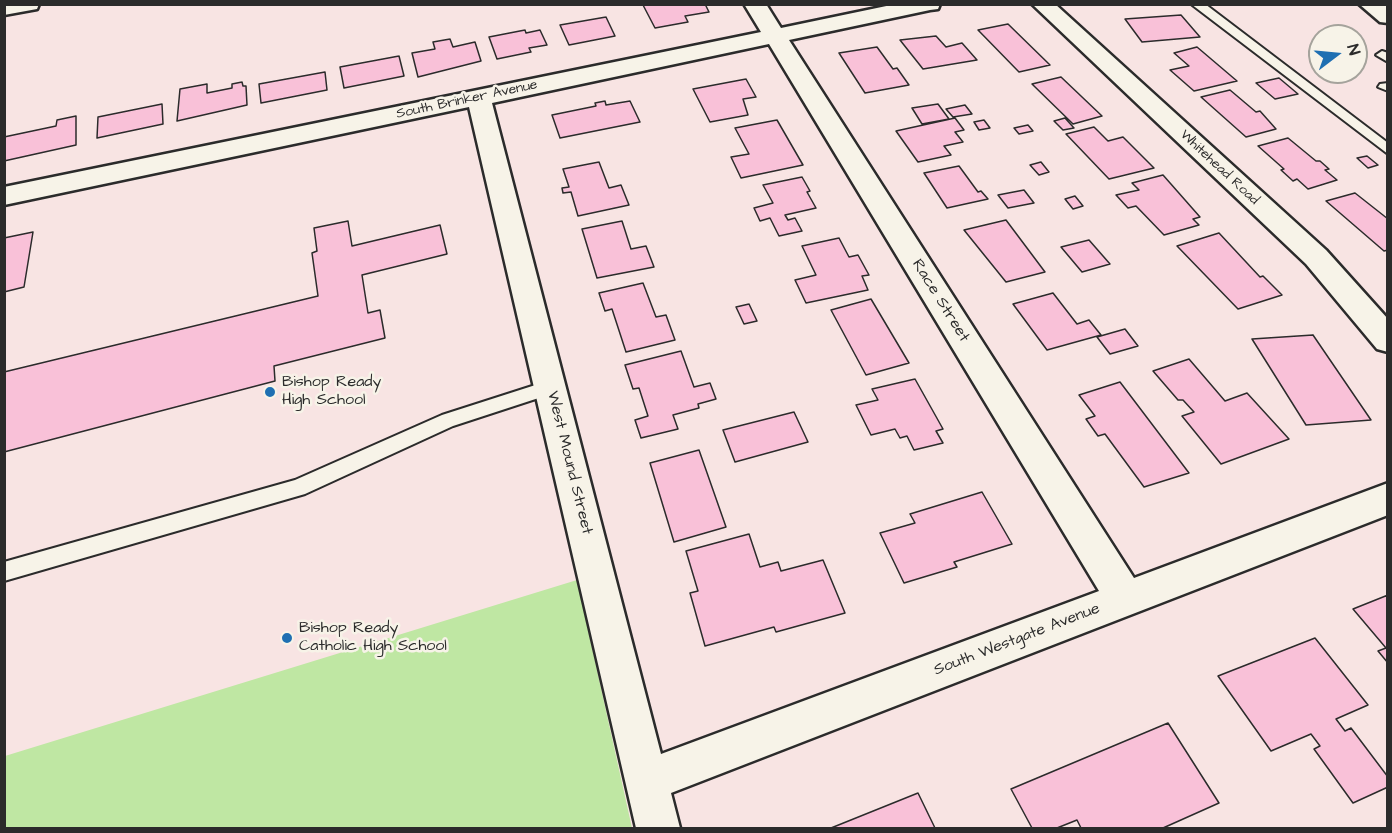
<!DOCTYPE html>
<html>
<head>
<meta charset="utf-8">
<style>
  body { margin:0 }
  #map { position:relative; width:1392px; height:833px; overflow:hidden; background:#f8e4e3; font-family:"Architects Daughter",sans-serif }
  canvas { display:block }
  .frame { position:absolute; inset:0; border:6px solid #2b2b2b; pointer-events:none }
  .north { position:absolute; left:1308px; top:24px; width:60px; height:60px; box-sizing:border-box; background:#f7f3e8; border:2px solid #a5a39c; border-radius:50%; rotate:74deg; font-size:16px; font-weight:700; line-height:24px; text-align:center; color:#2b2b2b }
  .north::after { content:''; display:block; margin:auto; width:21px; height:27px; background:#1f6fb2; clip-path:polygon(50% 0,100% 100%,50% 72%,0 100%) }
</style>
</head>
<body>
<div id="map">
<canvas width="1392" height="833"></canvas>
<div class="frame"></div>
<div class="north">N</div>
</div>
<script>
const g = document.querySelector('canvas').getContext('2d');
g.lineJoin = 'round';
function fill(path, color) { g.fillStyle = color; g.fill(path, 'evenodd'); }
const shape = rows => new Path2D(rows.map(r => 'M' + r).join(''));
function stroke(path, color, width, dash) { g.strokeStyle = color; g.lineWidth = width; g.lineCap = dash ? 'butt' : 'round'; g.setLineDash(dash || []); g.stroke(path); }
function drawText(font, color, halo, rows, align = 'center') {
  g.font = font + ' "Architects Daughter",sans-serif'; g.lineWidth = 5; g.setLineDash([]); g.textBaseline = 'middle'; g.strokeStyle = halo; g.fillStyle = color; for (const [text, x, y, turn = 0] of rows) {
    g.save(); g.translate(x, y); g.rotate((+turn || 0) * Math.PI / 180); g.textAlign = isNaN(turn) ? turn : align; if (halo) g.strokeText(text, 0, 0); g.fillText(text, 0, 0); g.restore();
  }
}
const green = shape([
  [577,580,632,828,5,828,5,756]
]);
const building = shape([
  [705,4,709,12,685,16,688,22,655,28,643,5,705,4],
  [1181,15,1200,37,1142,42,1125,19,1181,15],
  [606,17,615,36,569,45,560,25,606,17],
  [1008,24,1050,65,1019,72,978,30,1008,24],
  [525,30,526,33,540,30,547,45,529,48,531,52,497,59,489,37,525,30],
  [936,36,946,47,962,43,977,60,923,69,900,40,936,36],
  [450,39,453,47,475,42,481,61,418,77,412,53,435,49,433,42,450,39],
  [877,47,893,69,897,68,909,85,865,93,839,53,877,47],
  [1197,47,1237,81,1194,91,1170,70,1189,66,1174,53,1197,47],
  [399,56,404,76,344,88,340,67,399,56],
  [325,72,327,90,261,103,259,84,325,72],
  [1061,77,1102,116,1073,124,1032,84,1061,77],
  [1279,78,1298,94,1275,99,1256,83,1279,78],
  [746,79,756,97,743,99,748,115,710,122,693,89,746,79],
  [242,82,243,86,246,86,247,105,177,121,180,89,207,84,207,93,232,88,232,84,242,82],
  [1230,90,1256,112,1260,111,1276,129,1246,137,1201,97,1230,90],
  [605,101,606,105,630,101,640,122,560,138,552,115,596,106,595,103,605,101],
  [162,104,163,124,97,138,98,117,162,104],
  [938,104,949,119,922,124,912,108,938,104],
  [965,105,972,114,953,117,946,109,965,105],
  [76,116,76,145,4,161,4,137,56,126,57,120,76,116],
  [955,118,964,130,955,132,963,142,944,146,951,155,918,162,896,131,955,118],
  [1065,118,1074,128,1063,130,1054,121,1065,118],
  [777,120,803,165,741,178,731,157,749,154,735,128,777,120],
  [984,120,990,128,979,130,974,122,984,120],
  [1028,125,1033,131,1019,134,1014,128,1028,125],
  [1094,127,1108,141,1123,137,1154,168,1109,179,1066,134,1094,127],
  [1288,138,1316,161,1320,161,1329,169,1325,170,1337,180,1308,189,1297,179,1293,181,1281,170,1284,169,1258,146,1288,138],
  [1367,156,1378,165,1368,168,1357,158,1367,156],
  [599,162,609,188,621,185,629,205,578,216,571,192,563,193,562,188,569,187,563,169,599,162],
  [1041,162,1049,172,1039,175,1030,165,1041,162],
  [959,166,978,192,981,191,988,199,947,208,924,173,959,166],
  [1163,175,1200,217,1193,219,1199,225,1164,235,1136,206,1128,208,1116,195,1139,190,1132,183,1163,175],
  [802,177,810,191,807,192,816,208,785,215,788,220,795,218,802,231,779,236,770,218,760,221,754,208,773,203,763,185,802,177],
  [1024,190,1034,203,1008,208,998,195,1024,190],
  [1355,193,1388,219,1388,250,1384,251,1326,201,1355,193],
  [1075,196,1083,206,1073,209,1065,199,1075,196],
  [1006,220,1045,272,1006,282,964,230,1006,220],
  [348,221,352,246,440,225,447,254,362,275,368,313,380,310,385,338,274,366,275,381,4,452,4,372,318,296,312,253,317,251,314,228,348,221],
  [622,221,631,249,646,246,654,267,597,278,582,229,622,221],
  [33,232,24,287,4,292,4,238,33,232],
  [1219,233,1260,277,1263,276,1282,295,1238,309,1177,246,1219,233],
  [839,238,849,257,858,255,869,275,862,276,868,290,806,303,795,280,816,275,802,246,839,238],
  [1089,240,1110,264,1082,272,1061,247,1089,240],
  [643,283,656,317,666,315,675,340,626,352,612,309,605,311,599,293,643,283],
  [1053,293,1077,324,1089,320,1101,335,1047,350,1013,304,1053,293],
  [871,299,909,363,866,375,831,310,871,299],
  [749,304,757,321,744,324,736,307,749,304],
  [1125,329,1138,346,1110,354,1097,337,1125,329],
  [1313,335,1371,420,1306,425,1252,339,1313,335],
  [681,351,694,387,710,383,716,399,698,404,699,408,673,415,678,429,641,438,635,420,648,416,639,388,633,389,625,365,681,351],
  [1189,359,1225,401,1247,393,1289,439,1221,464,1182,416,1194,412,1183,400,1178,400,1153,371,1189,359],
  [915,379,943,429,936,431,943,443,914,450,907,436,900,438,895,429,871,435,856,405,878,400,872,389,915,379],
  [1120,382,1189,473,1144,487,1105,434,1098,436,1086,419,1095,416,1079,395,1120,382],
  [794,412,808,442,735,462,723,430,794,412],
  [699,450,726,527,674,542,650,463,699,450],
  [982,492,1012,544,954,562,957,567,904,583,880,533,915,523,910,514,982,492],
  [749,534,760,567,778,562,781,571,823,560,845,613,776,632,774,627,705,646,690,593,698,591,686,551,749,534],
  [1388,595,1388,663,1378,651,1386,648,1353,609,1388,595],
  [1315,638,1368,705,1336,719,1345,731,1351,728,1388,777,1388,787,1353,803,1314,749,1320,746,1311,734,1271,751,1218,676,1315,638],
  [1168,723,1219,803,1163,828,1081,828,1077,820,1057,828,1032,828,1011,789,1168,723],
  [918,793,935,828,831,828,918,793]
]);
const lane = shape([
  [1191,4,1205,4,1388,143,1388,154,1191,4],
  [1382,51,1388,53,1388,62,1376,55,1382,51],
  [1388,83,1388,91,1378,87,1380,84,1388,83],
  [551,380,557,382,560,387,557,392,453,426,305,494,4,581,4,562,295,480,442,415,551,380]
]);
const street = shape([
  [4,4,39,4,37,9,4,15,4,4],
  [744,4,766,4,781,28,896,4,940,4,938,9,930,10,789,40,1134,578,1388,483,1388,515,671,793,680,828,636,828,469,107,4,205,4,187,761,32,744,4],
  [769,44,1099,591,661,754,492,103,769,44],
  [1032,4,1055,4,1326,250,1388,319,1388,352,1377,349,1306,264,1032,4]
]);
const secondary = shape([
  [1359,4,1384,4,1388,7,1388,23,1380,22,1359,4]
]);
const markers = [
  [270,392,6,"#1f6fb2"],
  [287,638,6,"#1f6fb2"]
];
const farStreetnames = [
  ["South Brinker Avenue",467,100,-12],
  ["Whitehead Road",1219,168,43]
];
const streetNames = [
  ["Race Street",940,301,58],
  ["West Mound Street",569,463,76],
  ["South Westgate Avenue",1017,640,-21]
];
const poiNames = [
  ["Bishop Ready",282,383],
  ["High School",282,401],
  ["Bishop Ready",299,629],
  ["Catholic High School",299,647]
];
fill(green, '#bfe7a3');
fill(building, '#f9c1d8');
stroke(building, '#2b2b2b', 1.5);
stroke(lane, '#2b2b2b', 4);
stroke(street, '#2b2b2b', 5);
stroke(secondary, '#2b2b2b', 5);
fill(lane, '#f7f3e8');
fill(street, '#f7f3e8');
fill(secondary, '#f7f3e8');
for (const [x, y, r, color] of markers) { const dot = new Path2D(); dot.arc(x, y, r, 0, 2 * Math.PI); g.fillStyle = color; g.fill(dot); stroke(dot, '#f7f3e8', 2); }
drawText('14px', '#2b2b2b', '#f7f3e8', farStreetnames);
drawText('16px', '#2b2b2b', '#f7f3e8', streetNames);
drawText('16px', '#2b2b2b', '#f7f3e8', poiNames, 'left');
</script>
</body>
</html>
